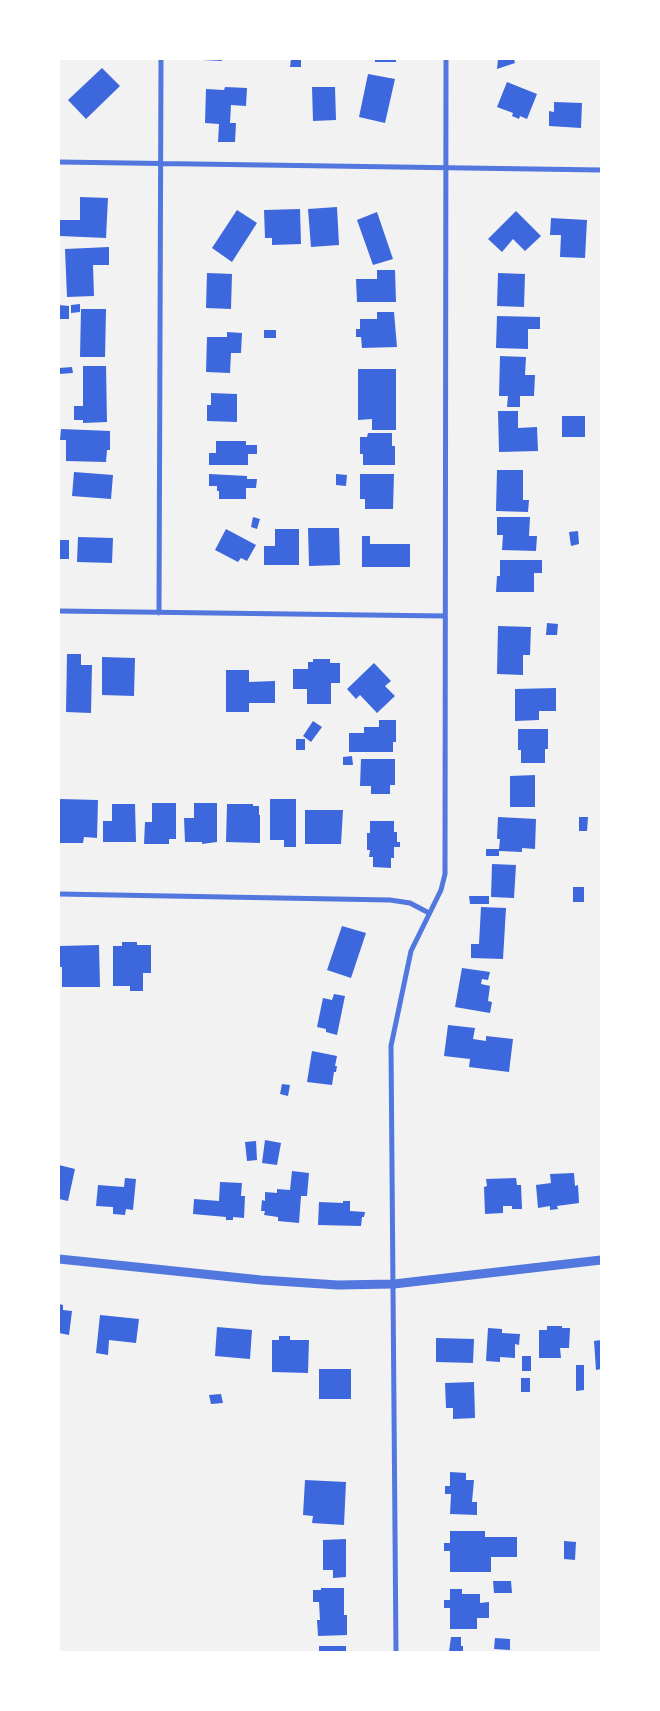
<!DOCTYPE html>
<html>
<head>
<meta charset="utf-8">
<style>
  body { margin:0 }
  #map { position:relative; width:660px; height:1711px; overflow:hidden; background:#f2f2f2; font-family:Figtree,sans-serif }
  canvas { display:block }
  .frame { position:absolute; inset:0; border:60px solid #fff; pointer-events:none }
</style>
</head>
<body>
<div id="map">
<canvas width="660" height="1711"></canvas>
<div class="frame"></div>
</div>
<script>
const g = document.querySelector('canvas').getContext('2d');
g.lineJoin = 'round';
function fill(path, color) { g.fillStyle = color; g.fill(path, 'evenodd'); }
const shape = rows => new Path2D(rows.map(r => 'M' + r).join(''));
function stroke(path, color, width, dash) { g.strokeStyle = color; g.lineWidth = width; g.lineCap = dash ? 'butt' : 'round'; g.setLineDash(dash || []); g.stroke(path); }
const building = shape([
  [202,59,222,59,222,61,202,60],
  [291,59,301,59,301,67,290,67],
  [375,59,396,59,396,62,375,62],
  [498,59,514,59,515,63,497,69],
  [102,68,120,86,86,119,68,100],
  [368,74,395,79,385,123,359,117],
  [507,82,537,94,527,119,520,116,519,119,512,116,513,113,497,107],
  [225,87,247,88,246,106,231,105,230,123,236,123,235,142,218,142,219,124,205,123,206,89,224,90],
  [312,87,335,87,336,120,313,121],
  [554,102,582,103,581,128,549,126,549,111,554,112],
  [80,197,108,198,106,238,60,236,60,220,80,220],
  [337,207,339,245,311,247,308,209],
  [300,209,301,244,272,245,272,238,265,238,264,210],
  [237,210,257,223,232,262,212,248],
  [516,211,541,236,525,251,513,239,502,252,488,239],
  [377,212,393,259,373,265,357,220],
  [551,218,587,220,585,258,560,257,561,235,550,235],
  [109,247,109,265,93,265,94,296,67,297,65,249],
  [377,270,395,270,396,302,357,302,356,279,377,279],
  [207,273,232,274,231,309,206,308],
  [498,273,525,274,524,307,497,306],
  [80,304,80,312,71,313,71,305],
  [59,305,69,306,69,319,59,319],
  [81,309,106,309,105,357,80,357],
  [377,312,394,312,397,347,362,348,361,337,356,337,356,329,360,329,360,319,377,319],
  [497,316,540,317,540,329,528,329,528,349,496,348],
  [264,330,276,330,276,338,264,338],
  [227,332,242,333,241,353,231,353,230,373,206,372,207,337,227,337],
  [500,356,526,357,525,375,535,375,534,396,520,396,520,407,507,407,508,396,499,396],
  [83,366,106,366,107,422,83,423,83,420,74,420,74,406,83,406],
  [72,367,73,373,59,374,59,368],
  [358,369,396,369,396,430,372,430,372,419,358,420],
  [211,393,237,394,237,422,207,421,207,405,211,405],
  [498,411,518,411,518,428,537,427,538,451,499,452],
  [562,416,585,416,585,437,562,437],
  [61,429,110,431,110,450,107,450,106,462,66,461,66,440,60,440],
  [368,433,392,433,392,446,395,446,395,465,363,465,363,454,360,454,360,437,367,437],
  [216,441,246,441,246,445,257,445,257,454,248,454,248,465,209,465,209,453,216,453],
  [497,470,523,470,523,500,529,500,528,512,496,511],
  [74,472,113,475,111,499,72,496],
  [209,474,247,476,247,479,257,479,256,488,246,488,246,499,219,499,219,491,217,491,217,486,209,486],
  [336,474,347,475,346,486,336,485],
  [360,474,394,474,393,509,365,509,365,499,360,499],
  [253,517,260,519,257,529,251,527],
  [497,517,530,517,529,536,537,536,536,551,502,550,503,535,497,535],
  [308,528,339,528,340,565,309,566],
  [226,529,256,545,247,561,241,558,238,562,215,550],
  [275,529,299,529,299,565,264,565,264,546,275,546],
  [578,531,579,544,571,546,569,532],
  [362,536,370,536,370,544,410,544,410,567,362,567],
  [78,537,113,538,112,563,77,562],
  [59,540,69,540,69,559,59,559],
  [500,560,542,560,542,573,534,573,534,592,496,592,497,576,500,576],
  [547,623,558,624,557,635,546,635],
  [498,626,531,627,530,655,523,655,523,675,497,674],
  [67,654,81,654,81,665,92,665,91,713,66,712],
  [102,657,135,658,134,696,102,695],
  [313,659,330,659,330,663,340,663,340,683,331,683,331,704,307,704,307,689,293,689,293,669,308,669,308,662,313,662],
  [374,663,391,681,385,686,395,696,377,713,360,695,356,699,347,689],
  [226,670,249,670,249,682,275,681,275,703,249,703,249,712,226,712],
  [556,688,556,711,539,711,539,720,515,721,515,689],
  [379,720,396,720,396,742,393,742,393,752,349,752,349,733,364,733,364,727,379,727],
  [313,721,322,727,311,742,303,736],
  [518,729,548,729,548,749,545,749,545,763,521,763,521,750,518,750],
  [296,739,305,739,305,750,296,750],
  [352,756,353,765,343,765,343,757],
  [361,759,395,759,395,785,390,785,390,794,371,794,371,786,360,786],
  [535,775,535,807,510,807,510,776],
  [60,799,98,800,97,838,84,837,83,843,60,843],
  [270,799,296,799,296,847,284,847,284,840,270,840],
  [152,803,176,803,176,839,169,839,169,844,144,844,145,822,152,822],
  [194,803,217,803,217,842,202,844,202,842,185,842,184,818,194,818],
  [112,804,135,804,136,842,103,842,103,821,112,821],
  [227,804,253,804,253,806,259,806,259,815,260,815,260,843,226,842],
  [305,810,343,810,341,844,305,844],
  [498,817,536,819,535,849,522,848,522,852,499,851,499,856,486,856,486,849,499,849,500,839,497,839],
  [579,817,588,817,587,831,579,831],
  [370,821,394,821,394,832,397,832,397,842,400,842,400,847,394,847,394,858,391,858,391,868,373,867,373,857,369,857,370,850,367,850,367,833,370,833],
  [492,864,516,865,514,898,491,897],
  [573,887,584,887,584,902,573,902],
  [469,896,489,896,489,904,470,904],
  [481,907,506,908,503,959,471,958,471,944,479,944],
  [342,926,366,933,351,978,327,970],
  [122,942,137,942,137,945,151,945,151,973,143,973,143,991,130,991,130,986,113,986,113,946,122,946],
  [99,945,100,987,62,987,62,967,59,967,59,946],
  [462,968,490,972,488,980,482,979,481,984,490,986,488,1001,492,1002,490,1013,455,1007],
  [334,994,345,996,337,1035,326,1032,326,1029,317,1027,323,998,332,1000],
  [448,1025,475,1028,473,1039,486,1041,486,1036,513,1039,509,1072,469,1067,470,1059,444,1056],
  [312,1051,337,1056,335,1066,337,1066,336,1072,334,1072,332,1085,307,1082],
  [282,1084,290,1085,288,1096,280,1094],
  [265,1140,281,1143,277,1165,262,1163],
  [256,1141,257,1160,247,1161,245,1142],
  [59,1165,75,1169,68,1201,59,1199],
  [292,1171,309,1173,307,1196,301,1196,299,1223,278,1221,278,1217,264,1215,265,1211,261,1211,262,1200,265,1201,265,1192,277,1193,277,1189,290,1190],
  [574,1173,575,1186,578,1185,579,1203,557,1206,558,1209,550,1210,550,1206,538,1208,536,1185,551,1183,550,1174],
  [125,1178,136,1179,133,1210,126,1209,125,1215,113,1214,113,1207,96,1206,98,1185,124,1187],
  [516,1178,517,1185,521,1185,522,1209,512,1209,512,1206,503,1206,503,1213,485,1214,484,1187,487,1186,486,1179],
  [220,1182,242,1183,241,1196,245,1196,244,1218,233,1217,233,1220,226,1220,226,1217,193,1214,194,1199,219,1201],
  [343,1201,350,1201,350,1211,365,1212,364,1217,362,1217,361,1226,318,1225,319,1202,343,1203],
  [59,1304,63,1305,63,1310,72,1311,69,1335,59,1333],
  [100,1315,139,1319,136,1343,109,1340,108,1355,96,1353],
  [547,1326,562,1326,562,1328,570,1328,569,1348,560,1348,561,1358,539,1358,539,1330,547,1330],
  [217,1327,252,1330,250,1359,215,1356],
  [488,1328,502,1329,502,1333,520,1334,519,1345,515,1344,515,1358,500,1357,500,1362,486,1361],
  [279,1336,290,1336,290,1340,309,1340,308,1373,272,1372,272,1340,279,1340],
  [436,1338,474,1339,473,1363,436,1362],
  [601,1340,601,1369,596,1370,594,1341],
  [522,1356,531,1356,531,1371,522,1371],
  [576,1365,584,1365,584,1390,576,1391],
  [319,1369,351,1369,351,1399,319,1399],
  [521,1378,530,1378,530,1392,521,1392],
  [474,1382,475,1418,453,1419,453,1408,446,1408,445,1383],
  [221,1394,223,1403,211,1404,209,1395],
  [450,1472,466,1473,466,1480,474,1480,472,1502,477,1502,477,1515,450,1514,451,1494,445,1494,445,1486,450,1486],
  [305,1480,346,1482,344,1525,312,1523,313,1516,303,1515],
  [450,1531,485,1531,485,1537,517,1537,517,1557,491,1557,491,1572,450,1572,450,1551,444,1551,444,1543,450,1543],
  [346,1539,346,1577,333,1578,333,1570,323,1570,323,1540],
  [564,1541,576,1542,575,1560,564,1559],
  [493,1581,511,1581,512,1593,494,1593],
  [321,1588,344,1588,344,1615,347,1615,347,1635,318,1636,317,1620,320,1620,319,1602,313,1602,313,1590,321,1590],
  [450,1589,462,1589,462,1594,480,1594,480,1603,489,1602,489,1618,477,1618,477,1629,450,1629,450,1608,444,1608,444,1600,450,1600],
  [451,1637,461,1637,461,1646,463,1646,463,1652,449,1652],
  [495,1638,510,1639,510,1650,494,1649],
  [319,1646,346,1646,346,1652,319,1652]
]);
const minor = shape([
  [59,162,601,170],
  [59,611,445,616],
  [159,613,161,59],
  [59,894,390,900,410,903,429,913],
  [396,1652,391,1046,411,951,441,890,445,874,446,59]
]);
const tertiary = shape([
  [59,1259,261,1280,338,1285,394,1284,601,1260]
]);
fill(building, '#3d67dc');
stroke(minor, '#5277de', 5);
stroke(tertiary, '#5277de', 9);
</script>
</body>
</html>
